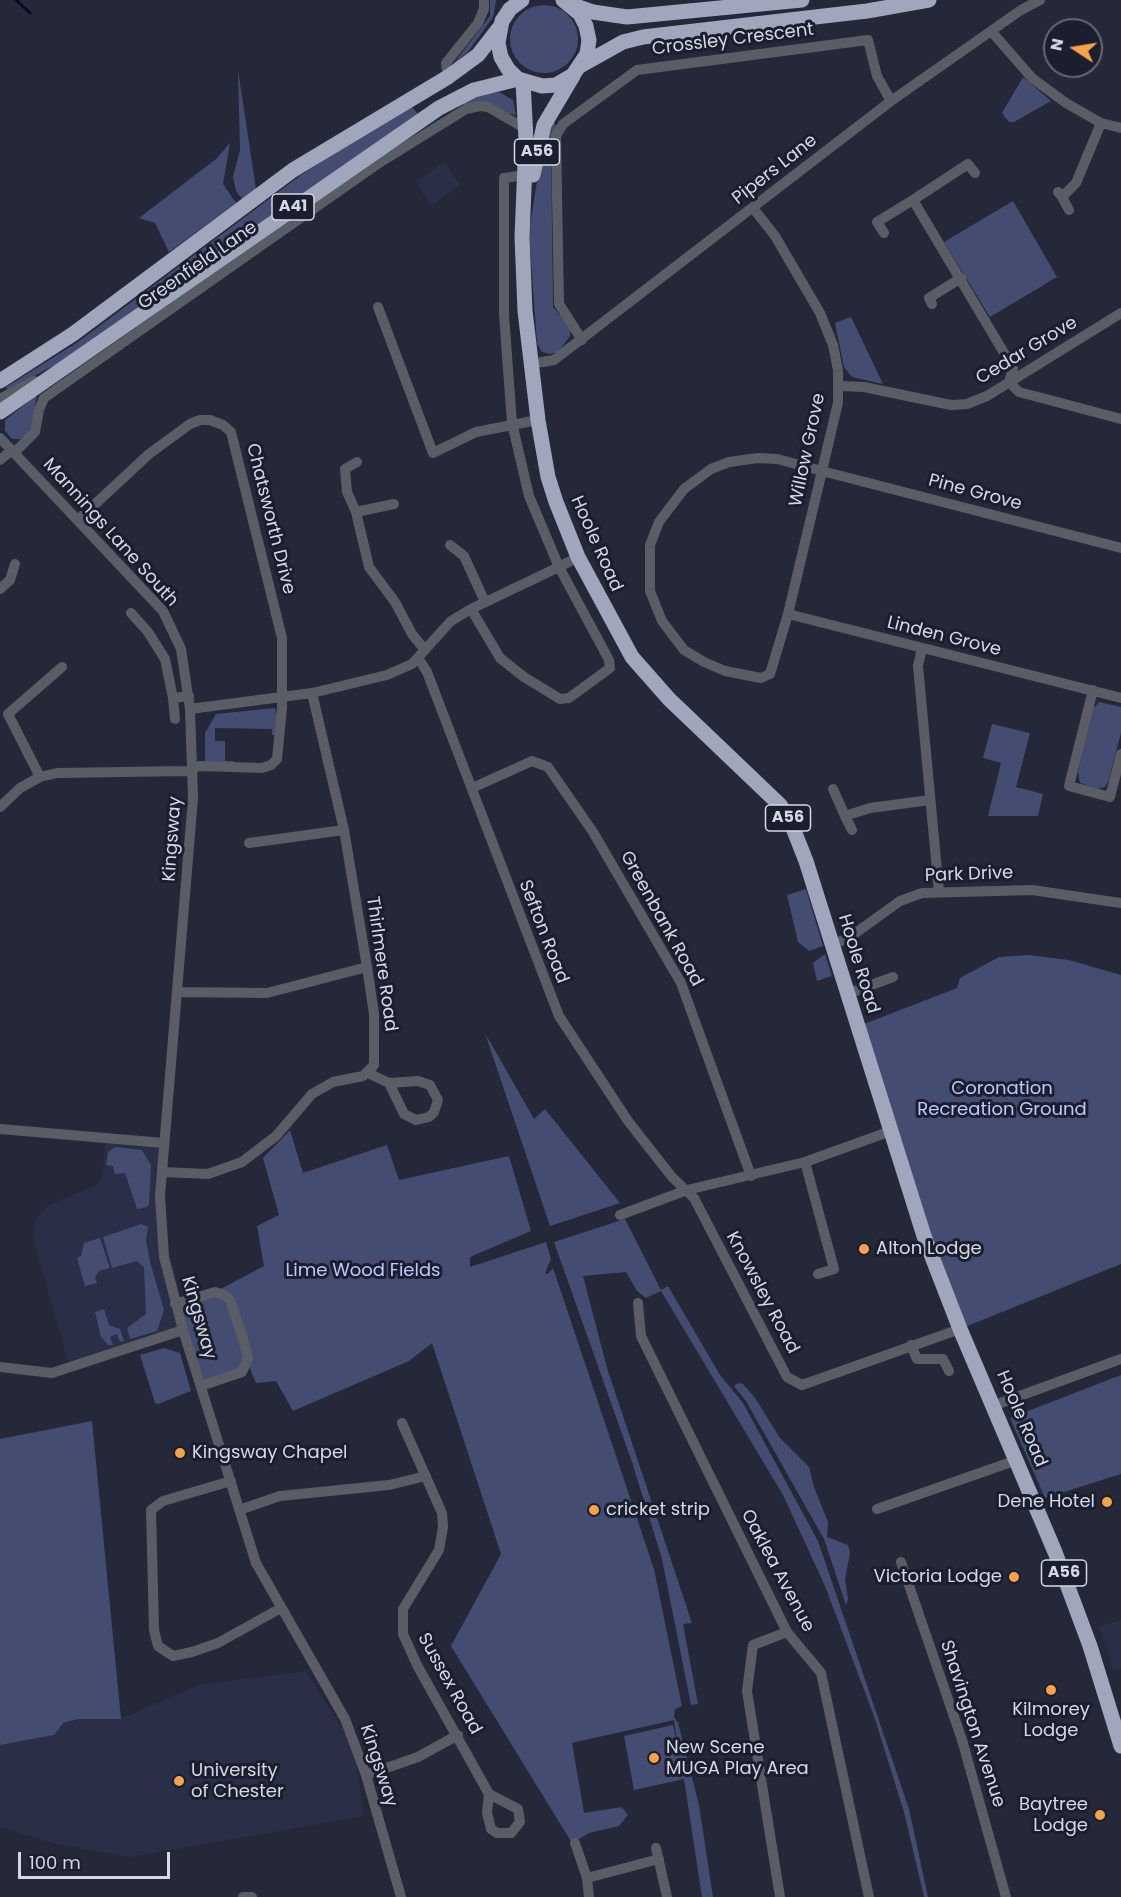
<!DOCTYPE html>
<html>
<head>
<meta charset="utf-8">
<style>
  body { margin:0 }
  #map { position:relative; width:1121px; height:1897px; overflow:hidden; background:#242839; font-family:Poppins,sans-serif }
  canvas { display:block }
  .north { position:absolute; left:1043px; top:18px; width:60px; height:60px; box-sizing:border-box; background:#1a1e2e; border:2px solid #656977; border-radius:50%; rotate:282deg; font-size:16px; font-weight:700; line-height:24px; text-align:center; color:#d6d9e5 }
  .north::after { content:''; display:block; margin:auto; width:21px; height:27px; background:#f7a148; clip-path:polygon(50% 0,100% 100%,50% 72%,0 100%) }
  .scale { position:absolute; left:18px; top:1852px; width:152px; height:27px; box-sizing:border-box; border:3px solid #d6d9e5; border-top:0; padding-left:8px; font-size:18px; line-height:21px; white-space:nowrap; color:#d6d9e5; -webkit-text-stroke:4px #1a1e2e; paint-order:stroke }
</style>
</head>
<body>
<div id="map">
<canvas width="1121" height="1897"></canvas>
<div class="north">N</div>
<div class="scale">100 m</div>
</div>
<script>
const g = document.querySelector('canvas').getContext('2d');
g.lineJoin = 'round';
function fill(path, color) { g.fillStyle = color; g.fill(path, 'evenodd'); }
const shape = rows => new Path2D(rows.map(r => 'M' + r).join(''));
function stroke(path, color, width, dash) { g.strokeStyle = color; g.lineWidth = width; g.lineCap = dash ? 'butt' : 'round'; g.setLineDash(dash || []); g.stroke(path); }
function drawText(font, color, halo, rows, align = 'center') {
  g.font = font + ' Poppins,sans-serif'; g.lineWidth = 6; g.setLineDash([]); g.textBaseline = 'middle'; g.strokeStyle = halo; g.fillStyle = color; for (const [text, x, y, turn = 0] of rows) {
    g.save(); g.translate(x, y); g.rotate((+turn || 0) * Math.PI / 180); g.textAlign = isNaN(turn) ? turn : align; if (halo) g.strokeText(text, 0, 0); g.fillText(text, 0, 0); g.restore();
  }
}
const built = shape([
  [444,162,460,185,431,206,416,182],
  [106,1138,164,1143,160,1217,183,1330,70,1368,32,1235,37,1218,49,1205,97,1185,102,1177],
  [1121,1620,1121,1668,1113,1670,1099,1627],
  [306,1671,354,1747,364,1816,131,1857,56,1844,0,1827,0,1745,54,1735,63,1723,78,1719,121,1719,198,1685]
]);
const green = shape([
  [490,0,496,0,493,17,468,52,454,63,490,16],
  '510 39a34 34 0 1 1 68 0a34 34 0 1 1-68 0Z',
  [238,70,256,189,242,199,236,191,233,177,240,150],
  [1023,77,1051,101,1014,122,1009,122,1002,113],
  [499,92,513,100,516,115,462,104,483,94],
  [412,107,420,116,57,364,7,390,6,387,78,342,301,175,360,136],
  [553,121,556,125,551,142,553,307,570,328,570,336,558,352,550,354,542,352,537,343,529,233,541,155],
  [230,143,223,184,236,203,169,252,155,223,139,218,216,159],
  [1013,201,1057,277,990,317,944,242],
  [851,317,883,384,852,377,844,367,835,323],
  [37,395,30,433,21,439,12,439,5,431,5,420],
  [1099,702,1121,707,1121,733,1108,782,1105,787,1097,789,1080,783,1078,772,1093,709],
  [275,708,278,719,276,735,272,735,272,729,215,728,215,741,225,741,225,761,234,761,234,764,205,763,205,733,216,714],
  [992,724,1030,733,1016,787,1043,794,1038,816,988,816,1001,763,983,758],
  [806,889,823,946,809,951,798,942,787,895],
  [825,954,832,976,817,981,813,963],
  [1028,955,1069,960,1121,975,1121,1264,960,1329,864,1024,957,988,960,978,999,957],
  [485,1033,534,1119,545,1109,620,1203,550,1226],
  [290,1130,303,1173,387,1145,399,1180,509,1156,531,1231,470,1257,470,1267,546,1242,551,1259,545,1273,548,1274,553,1268,654,1569,682,1706,675,1709,674,1717,678,1723,699,1805,713,1897,702,1897,684,1779,634,1790,624,1736,673,1725,678,1749,674,1720,572,1743,584,1813,622,1807,628,1815,619,1826,589,1833,572,1843,451,1646,501,1554,432,1343,409,1361,293,1411,276,1381,256,1383,247,1362,245,1366,201,1386,176,1304,215,1292,264,1266,257,1226,279,1215,263,1158],
  [115,1147,142,1150,151,1165,149,1204,147,1207,137,1209,125,1173,115,1174,113,1166,106,1165,108,1152],
  [625,1219,661,1290,668,1286,720,1375,743,1403,818,1541,909,1809,928,1897,924,1897,904,1812,875,1719,825,1586,783,1495,661,1291,646,1298,637,1291,626,1272,583,1276,607,1368,692,1623,683,1624,698,1704,691,1705,662,1559,633,1465,554,1242],
  [141,1224,148,1227,146,1240,150,1262,164,1310,157,1331,130,1339,127,1328,146,1314,144,1267,137,1261,112,1268,103,1237],
  [100,1238,110,1268,99,1271,95,1277,97,1283,85,1286,77,1258,81,1256,84,1243],
  [104,1309,109,1325,120,1329,124,1341,120,1342,117,1334,110,1337,113,1345,108,1345,101,1337,95,1312],
  [164,1348,180,1353,191,1391,158,1404,155,1403,140,1355],
  [1121,1375,1121,1474,1045,1498,1010,1418],
  [738,1383,743,1384,755,1398,780,1438,809,1467,814,1487,828,1522,827,1537,848,1545,850,1553,845,1579,848,1599,846,1605,824,1539,746,1401,734,1386],
  [92,1421,121,1719,78,1719,63,1723,54,1735,0,1745,0,1439]
]);
const stream = shape([
  [16,0,30,13]
]);
const minor = shape([
  [991,31,1032,78,1066,103,1101,123,1121,128],
  [448,77,446,63,478,23,484,9,484,0],
  [975,173,968,164,913,200,1013,368,1009,382,1019,392,1121,419],
  [525,175,504,178,504,315,512,423,529,496,559,567,609,660,610,668,569,698,560,699,524,677,500,658,471,609,559,567,578,557],
  [1058,192,1062,197,1076,183,1101,123],
  [1062,197,1069,210],
  [753,208,775,236,820,313,833,345,838,370,838,403,835,415,822,471,788,614,770,674,761,678,725,671,704,662,684,650,662,621,650,591,650,545,659,522,684,489,711,469,729,462,758,458,777,459,822,471,1121,548],
  [884,233,877,222,913,200],
  [932,304,929,298,961,278],
  [378,307,433,453,476,432,538,420],
  [582,340,559,304,556,136,563,124,637,70,868,40,877,76,891,101],
  [531,364,554,360,891,101,1021,10,1040,0],
  [839,386,864,387,951,405,967,404,987,396,1121,313],
  [0,399,34,381],
  [0,438,163,611,181,649,190,709,193,798,160,1196,164,1257,183,1330,256,1563,345,1719,366,1775,401,1897],
  [14,453,35,432,39,410,44,398,379,163,466,109,480,106,488,107,526,129],
  [0,460,12,450],
  [357,462,345,469,347,492,356,512,369,567,395,602,412,634,425,650],
  [356,512,394,504],
  [450,545,464,556,485,602],
  [0,589,10,580,15,564],
  [131,613,148,632,165,659,173,698,189,696],
  [788,614,1121,698],
  [922,648,918,666,939,892],
  [418,658,427,672,559,1016,628,1121,672,1177,694,1198,787,1377,802,1385,960,1329],
  [1093,690,1069,786,1110,797,1121,754],
  [173,698,175,719],
  [190,709,312,693,387,675,412,664,451,621,471,609],
  [40,777,8,714,62,667],
  [472,788,532,761,548,767,593,832,681,983,751,1176],
  [833,789,845,816],
  [0,807,20,788,40,777,57,773,188,771,199,766,262,768,271,765,277,759,282,708,282,638,231,432,223,425,210,420,200,420,190,424,149,454,78,520],
  [852,830,845,816,870,808,930,800],
  [249,843,344,830],
  [832,945,850,937,900,901,922,893,1032,890,1121,903],
  [178,992,267,993,367,967],
  [847,994,893,977],
  [368,1073,389,1083],
  [418,1081,430,1085,438,1100,434,1112,429,1117,416,1120,404,1114,389,1083,418,1081],
  [0,1129,164,1143],
  [805,1162,834,1269,818,1274],
  [162,1172,208,1174,242,1162,276,1136,312,1094,333,1082,363,1076,374,1065,374,1014,367,967,344,830,312,693],
  [620,1215,687,1190,805,1162,891,1131],
  [638,1303,641,1336,787,1632,821,1673,869,1897],
  [175,1304,215,1292,224,1295,230,1300,242,1336,248,1358,242,1372,201,1386],
  [911,1345,917,1359,943,1359,949,1371],
  [0,1367,52,1373,183,1330],
  [995,1405,1121,1359],
  [402,1423,442,1513,443,1527,439,1550,403,1609,403,1634,417,1665,489,1794,518,1809,520,1822,511,1833,497,1833,491,1829,487,1813,489,1794],
  [231,1481,163,1501,151,1510,154,1630,158,1646,173,1656,192,1652,218,1643,281,1608],
  [877,1509,1017,1460],
  [239,1510,280,1496,389,1485,426,1476],
  [901,1562,962,1740,1006,1897],
  [366,1775,418,1757,458,1735],
  [575,1843,587,1878,589,1897],
  [656,1848,667,1897],
  [587,1878,659,1859],
  [243,1897,252,1897],
  [780,1897,747,1691,753,1645,787,1632]
]);
const highway = shape([
  [522,0,510,9,502,21,498,43,501,57,508,69,518,79,542,86,556,85,573,75,587,54,589,40,586,26,580,14,563,0],
  [573,5,593,12,627,17,802,0],
  [580,66,623,42,643,37,867,11,929,0],
  [523,81,526,140,522,237,525,311,538,420,548,477,556,502,578,557,632,657,669,699,780,805,791,823,806,861,924,1236,960,1329,1055,1552,1090,1646,1121,1746],
  [533,175,544,125,573,76],
  [0,381,73,334,293,170,448,77,478,55,499,28],
  [0,412,439,108,474,90,518,79]
]);
const markers = [
  [864,1249,6,"#f7a148"],
  [180,1453,6,"#f7a148"],
  [1107,1502,6,"#f7a148"],
  [594,1510,6,"#f7a148"],
  [1014,1577,6,"#f7a148"],
  [1051,1690,6,"#f7a148"],
  [654,1758,6,"#f7a148"],
  [179,1781,6,"#f7a148"],
  [1100,1815,6,"#f7a148"]
];
const shields = [
  [537,152,45],
  [293,207,42],
  [788,818,45],
  [1064,1573,45]
];
const shieldNames = [
  ["A56",537,152],
  ["A41",293,207],
  ["A56",788,818],
  ["A56",1064,1573]
];
const streetNames = [
  ["Crossley Crescent",733,40,-7],
  ["Pipers Lane",775,170,-38],
  ["Greenfield Lane",198,266,-35],
  ["Cedar Grove",1027,351,-31],
  ["Willow Grove",808,450,-78],
  ["Pine Grove",975,493,15],
  ["Chatsworth Drive",270,519,76],
  ["Mannings Lane South",110,533,48],
  ["Hoole Road",596,544,66],
  ["Linden Grove",944,637,14],
  ["Kingsway",173,839,-86],
  ["Park Drive",969,875,-2],
  ["Greenbank Road",661,919,61],
  ["Sefton Road",543,932,69],
  ["Thirlmere Road",381,964,82],
  ["Hoole Road",858,964,73],
  ["Knowsley Road",762,1293,62],
  ["Kingsway",198,1318,74],
  ["Hoole Road",1021,1419,67],
  ["Oaklea Avenue",777,1571,62],
  ["Sussex Road",449,1684,61],
  ["Shavington Avenue",972,1724,72],
  ["Kingsway",378,1766,72]
];
const parkNames = [
  ["Coronation",1002,1089],
  ["Recreation Ground",1002,1110],
  ["Lime Wood Fields",363,1271]
];
const poiNames = [
  ["Alton Lodge",876,1249],
  ["Kingsway Chapel",192,1453],
  ["Dene Hotel",1095,1502,"right"],
  ["cricket strip",606,1510],
  ["Victoria Lodge",1002,1577,"right"],
  ["Kilmorey",1051,1710,"center"],
  ["Lodge",1051,1731,"center"],
  ["New Scene",666,1748],
  ["MUGA Play Area",666,1769],
  ["University",191,1771],
  ["of Chester",191,1792],
  ["Baytree",1088,1805,"right"],
  ["Lodge",1088,1826,"right"]
];
fill(built, '#2a2f47');
fill(green, '#444d71');
stroke(stream, '#070829', 3);
stroke(minor, '#5b5d66', 10);
stroke(highway, '#a0a6bc', 15);
for (const [x, y, r, color] of markers) { const dot = new Path2D(); dot.arc(x, y, r, 0, 2 * Math.PI); g.fillStyle = color; g.fill(dot); stroke(dot, '#1a1e2e', 2); }
for (const [x, y, w] of shields) { const box = new Path2D(); box.roundRect(x - w / 2, y - 13, w, 26, 4.5); g.fillStyle = '#1a1e2e'; g.fill(box); stroke(box, '#d6d9e5', 1.5); }
drawText('bold 16px', '#d6d9e5', null, shieldNames);
drawText('18px', '#d6d9e5', '#1a1e2e', streetNames);
drawText('18px', '#bcc9fe', '#1a1e2e', parkNames);
drawText('18px', '#d6d9e5', '#1a1e2e', poiNames, 'left');
</script>
</body>
</html>
